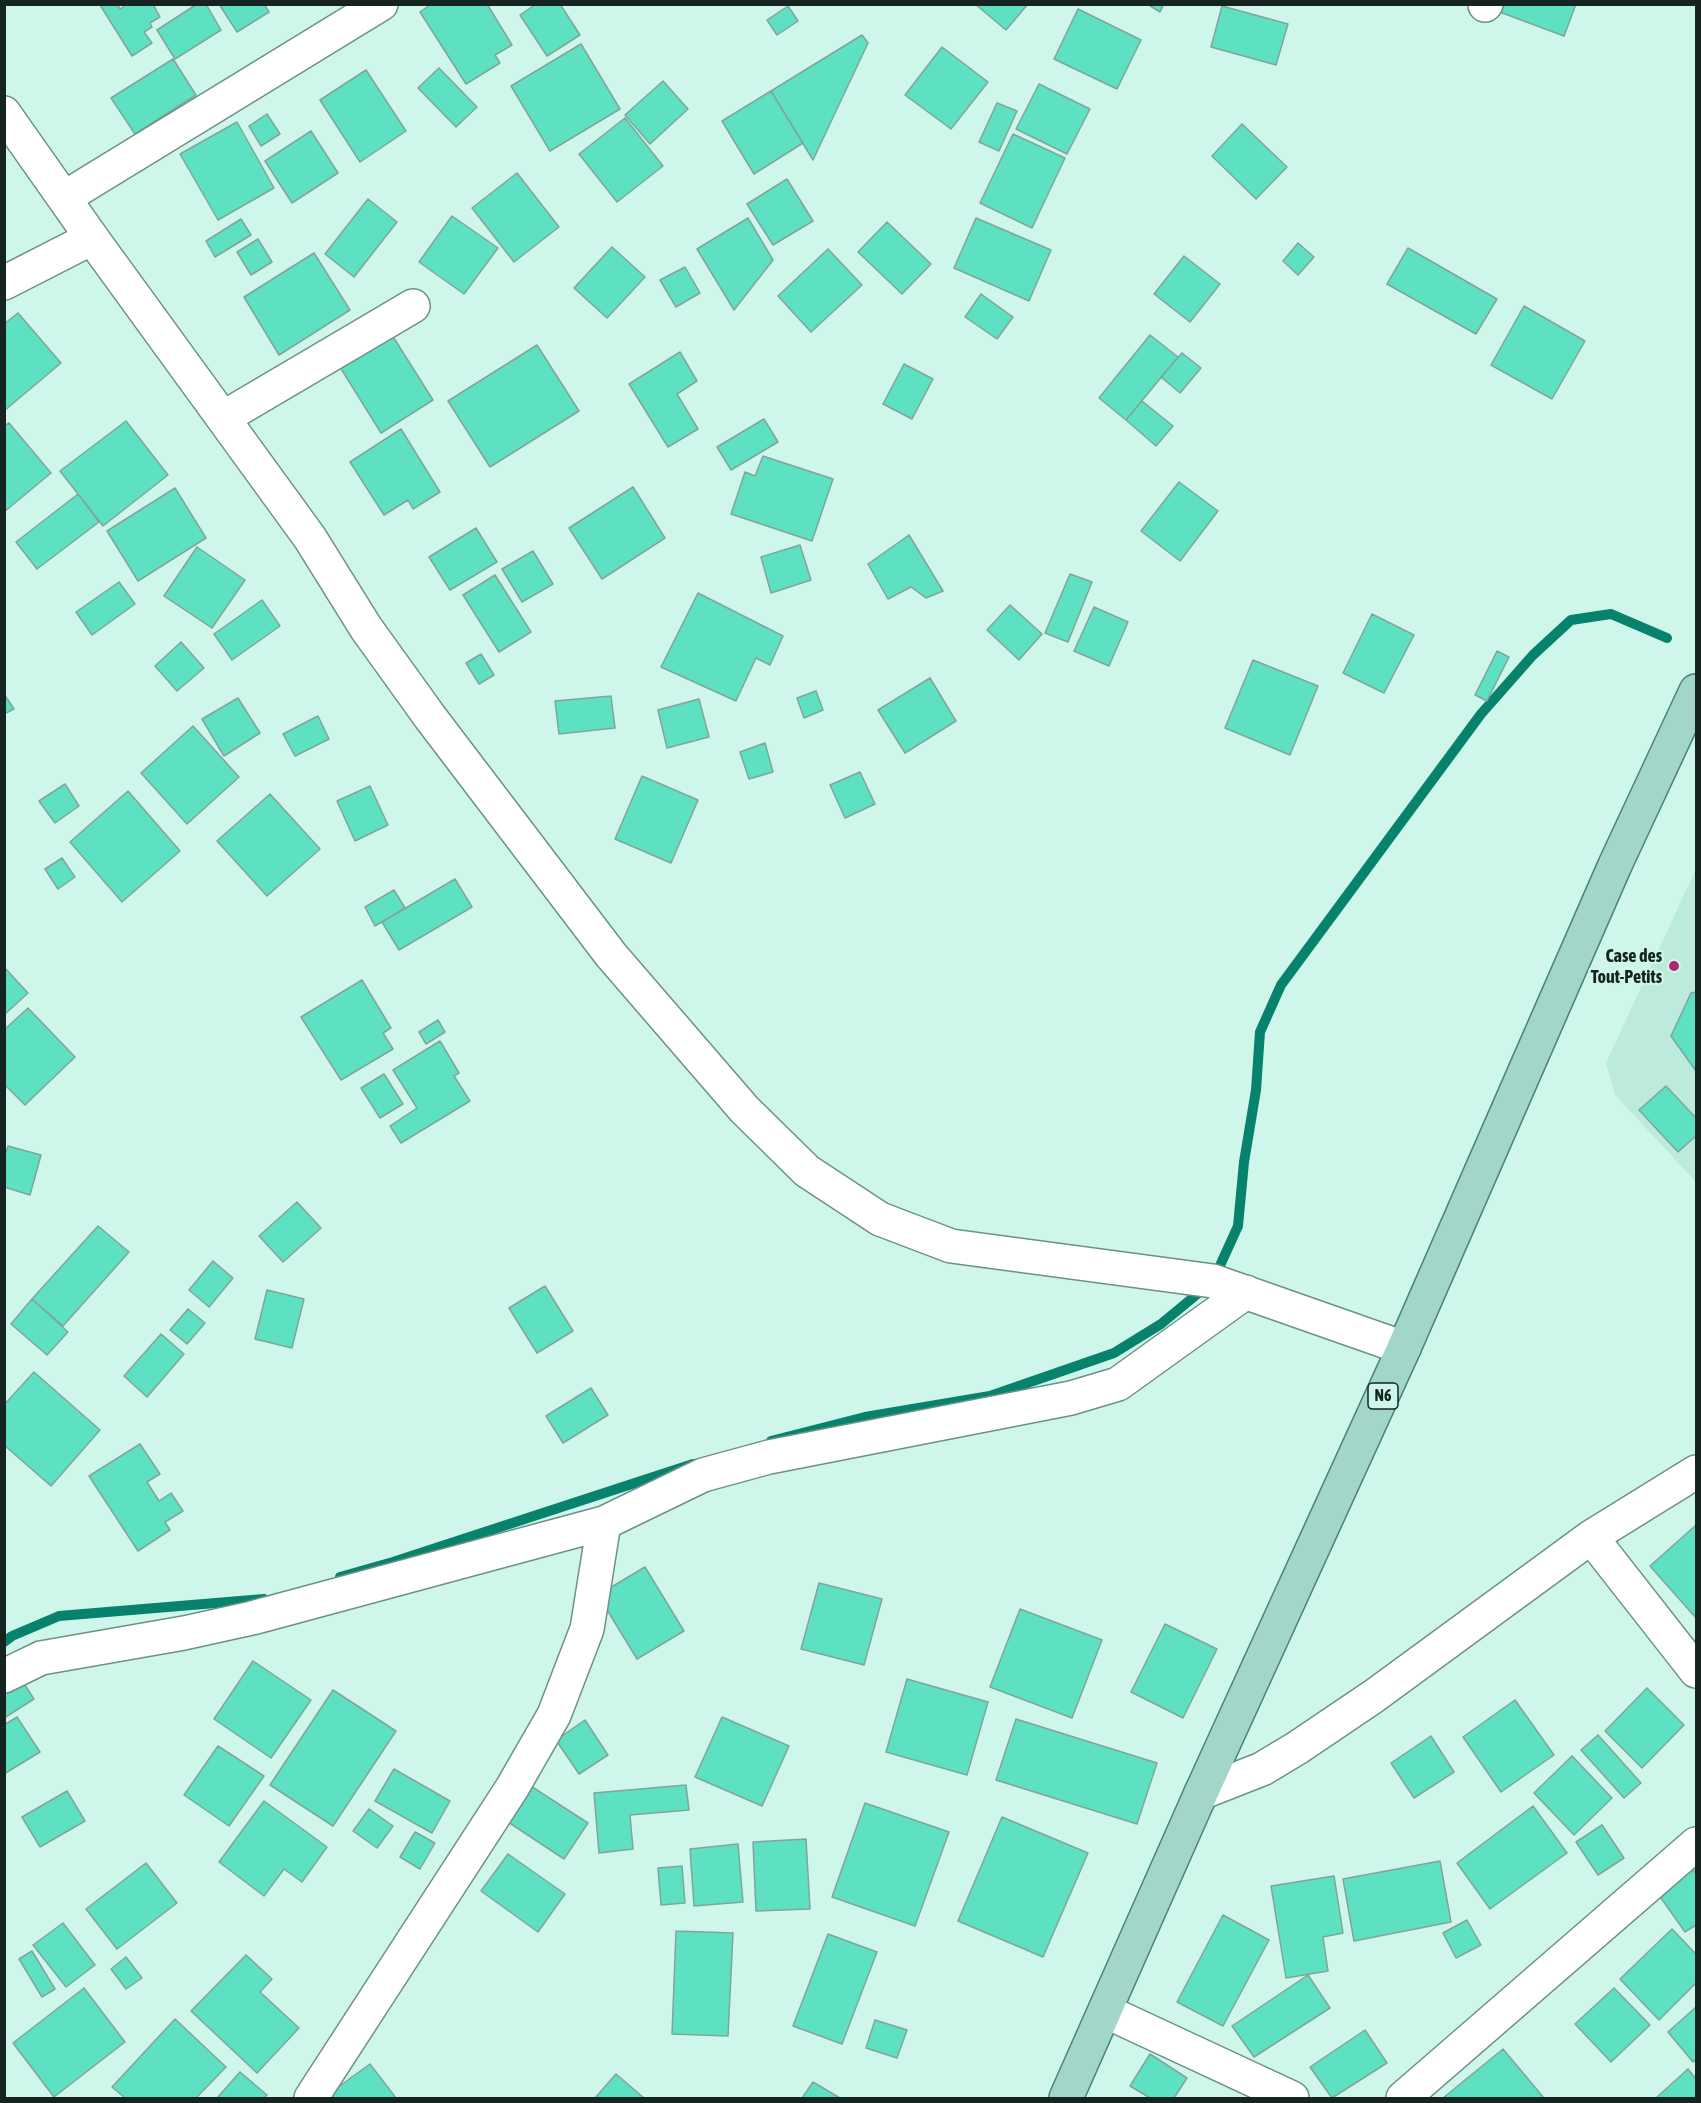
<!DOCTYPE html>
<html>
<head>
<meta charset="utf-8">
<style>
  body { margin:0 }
  #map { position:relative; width:1701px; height:2103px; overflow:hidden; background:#cff6ea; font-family:"Asap Condensed",sans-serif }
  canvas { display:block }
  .frame { position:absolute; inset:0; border:6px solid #152420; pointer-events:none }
</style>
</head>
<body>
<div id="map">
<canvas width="1701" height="2103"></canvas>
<div class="frame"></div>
</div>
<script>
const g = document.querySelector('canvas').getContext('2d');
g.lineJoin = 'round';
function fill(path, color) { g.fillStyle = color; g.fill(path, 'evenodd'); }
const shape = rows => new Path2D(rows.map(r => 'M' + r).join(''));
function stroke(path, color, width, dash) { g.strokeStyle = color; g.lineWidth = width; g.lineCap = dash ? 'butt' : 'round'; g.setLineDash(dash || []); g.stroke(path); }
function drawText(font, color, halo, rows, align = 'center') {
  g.font = font + ' "Asap Condensed",sans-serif'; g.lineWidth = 4.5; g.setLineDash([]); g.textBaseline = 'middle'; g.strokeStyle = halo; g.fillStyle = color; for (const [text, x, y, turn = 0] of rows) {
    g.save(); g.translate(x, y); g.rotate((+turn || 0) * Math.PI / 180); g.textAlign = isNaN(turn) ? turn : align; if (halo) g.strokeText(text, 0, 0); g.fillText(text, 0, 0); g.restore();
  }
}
const built = shape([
  [1696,869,1696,1182,1615,1095,1606,1063]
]);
const stream = shape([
  [771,1441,865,1417,990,1396,1114,1353,1161,1324,1213,1281,1238,1226,1244,1162,1256,1090,1260,1032,1281,985,1481,714,1533,655,1571,620,1611,614,1667,638],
  [340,1577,393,1562,693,1464],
  [4,1642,12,1636,59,1616,264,1599]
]);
const building = shape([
  [117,4,120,9,127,4,153,4,160,17,150,23,152,27,144,32,152,43,132,56,100,5,117,4],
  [197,4,206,4,221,30,175,59,157,30,197,4],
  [219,4,264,4,269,12,237,32,219,4],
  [431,4,487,4,512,45,495,55,500,63,466,84,420,12,431,4],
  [536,4,560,4,580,35,547,56,520,15,536,4],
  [975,4,1028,4,1006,30,975,4],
  [1147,4,1164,4,1160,12,1147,4],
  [1499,4,1576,4,1564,36,1497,11,1499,4],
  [788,6,798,21,777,35,767,20,788,6],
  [1222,6,1288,24,1276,65,1211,47,1222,6],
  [1078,9,1141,40,1117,89,1054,59,1078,9],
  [862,35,868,43,813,160,771,91,862,35],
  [581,44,620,109,550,151,511,86,581,44],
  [942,47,988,82,951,129,905,95,942,47],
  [173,59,196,95,135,134,111,98,173,59],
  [439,68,477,107,456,127,418,88,439,68],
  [366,70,406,131,360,162,320,100,366,70],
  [663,81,688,109,650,144,625,115,663,81],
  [1039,84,1090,109,1067,154,1016,129,1039,84],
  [771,91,803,143,754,174,722,121,771,91],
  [997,103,1017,111,999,151,979,142,997,103],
  [267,114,280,134,261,146,249,126,267,114],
  [625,118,663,166,617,202,579,154,625,118],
  [237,122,274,188,218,220,180,154,237,122],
  [1242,124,1287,167,1256,199,1212,156,1242,124],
  [311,131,338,173,292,203,265,161,311,131],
  [1013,134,1065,158,1032,228,980,203,1013,134],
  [517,173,559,227,514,262,472,208,517,173],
  [787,179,813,221,773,245,747,204,787,179],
  [368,199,397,222,354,277,325,254,368,199],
  [452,216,498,248,464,294,419,262,452,216],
  [748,218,773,260,734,310,697,249,748,218],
  [976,218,1051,250,1029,301,954,268,976,218],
  [241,219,251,235,215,257,206,241,241,219],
  [887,222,931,264,902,294,858,252,887,222],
  [258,239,272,262,251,275,237,252,258,239],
  [1298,243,1314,257,1298,275,1283,261,1298,243],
  [612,247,645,277,607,318,574,288,612,247],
  [1408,248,1497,299,1476,334,1387,284,1408,248],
  [828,249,862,285,811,332,778,296,828,249],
  [314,253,350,310,279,355,244,297,314,253],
  [1184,256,1220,284,1190,322,1154,294,1184,256],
  [685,267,700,293,676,307,660,280,685,267],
  [981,294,1013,317,997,339,965,317,981,294],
  [1524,306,1585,341,1552,399,1491,365,1524,306],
  [18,313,61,363,4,411,4,324,18,313],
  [392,335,433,400,381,433,340,367,392,335],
  [1150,335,1178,357,1126,420,1099,398,1150,335],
  [537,345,579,411,490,467,448,401,537,345],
  [680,352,697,381,677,394,698,429,668,447,629,384,680,352],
  [1182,353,1201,368,1180,393,1161,377,1182,353],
  [904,364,933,379,912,419,883,404,904,364],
  [1142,401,1173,426,1156,446,1126,420,1142,401],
  [764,419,778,442,731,470,717,447,764,419],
  [126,421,168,475,103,526,60,471,126,421],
  [9,423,51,473,4,512,4,426,9,423],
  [401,429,440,492,413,509,408,500,384,515,350,462,401,429],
  [763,456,833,479,812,541,731,514,745,472,755,476,763,456],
  [1179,482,1218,511,1180,561,1141,531,1179,482],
  [633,487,665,538,602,579,569,528,633,487],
  [175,488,206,538,138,581,107,531,175,488],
  [78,494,99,522,37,569,16,542,78,494],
  [476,528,497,562,450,590,429,557,476,528],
  [909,535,943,591,926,598,911,587,888,599,868,564,909,535],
  [800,545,811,580,771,593,761,557,800,545],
  [197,547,245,580,212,628,164,596,197,547],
  [533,551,553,584,522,602,502,569,533,551],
  [1070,574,1092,582,1068,642,1045,633,1070,574],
  [495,575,531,632,499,652,463,595,495,575],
  [119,582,135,604,92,635,76,612,119,582],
  [698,593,783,636,770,665,756,658,736,701,661,667,698,593],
  [262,600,280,626,232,660,214,634,262,600],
  [1010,605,1042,634,1019,660,987,630,1010,605],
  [1094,607,1128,622,1109,666,1074,651,1094,607],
  [1372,614,1414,635,1384,693,1343,673,1372,614],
  [181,642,204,668,177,691,155,666,181,642],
  [1497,651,1509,657,1487,701,1475,695,1497,651],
  [481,654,494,675,479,684,466,663,481,654],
  [1253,660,1318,686,1290,755,1225,728,1253,660],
  [930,678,956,721,905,753,878,710,930,678],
  [816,691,823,710,804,718,797,698,816,691],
  [4,694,14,709,4,714,4,694],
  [611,696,615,728,559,734,555,701,611,696],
  [238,698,260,733,224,756,202,719,238,698],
  [699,699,709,737,667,748,658,710,699,699],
  [318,716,329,739,295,756,283,734,318,716],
  [193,726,239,777,187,824,141,773,193,726],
  [765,743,773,772,749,779,740,752,765,743],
  [860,772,875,804,845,818,830,785,860,772],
  [642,776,698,800,671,863,615,839,642,776],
  [65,784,79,806,55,823,39,801,65,784],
  [370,786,388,825,355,841,337,801,370,786],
  [128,791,180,851,122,902,70,842,128,791],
  [270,794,320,849,267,896,217,841,270,794],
  [62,858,75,877,58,889,45,869,62,858],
  [455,879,472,907,399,950,382,922,455,879],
  [394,890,405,908,375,926,365,907,394,890],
  [4,967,28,993,4,1015,4,967],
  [362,980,391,1028,383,1033,393,1049,341,1080,301,1017,362,980],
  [1696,992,1696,1071,1671,1036,1691,993,1696,992],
  [28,1008,75,1057,25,1105,4,1084,4,1030,28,1008],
  [438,1020,445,1032,426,1044,419,1032,438,1020],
  [440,1041,459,1073,454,1076,470,1101,401,1143,390,1126,417,1108,393,1070,440,1041],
  [384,1074,403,1104,380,1118,361,1088,384,1074],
  [1666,1086,1696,1118,1696,1136,1678,1152,1639,1110,1666,1086],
  [8,1146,41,1155,30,1195,4,1187,4,1158,8,1146],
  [297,1202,321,1228,283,1262,259,1236,297,1202],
  [98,1226,129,1252,63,1326,32,1299,98,1226],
  [213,1261,233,1278,209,1307,189,1290,213,1261],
  [545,1286,573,1331,537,1353,509,1308,545,1286],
  [267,1290,304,1299,292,1348,255,1339,267,1290],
  [32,1299,68,1332,47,1355,11,1324,32,1299],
  [188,1309,205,1323,187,1344,170,1330,188,1309],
  [161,1334,184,1354,147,1397,124,1376,161,1334],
  [34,1372,100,1430,51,1486,4,1445,4,1405,34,1372],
  [591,1388,608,1415,563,1443,546,1416,591,1388],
  [140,1444,160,1474,147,1482,159,1501,171,1493,183,1511,165,1522,170,1530,138,1551,89,1476,140,1444],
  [1696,1525,1696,1618,1650,1566,1696,1525],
  [645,1567,684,1631,637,1659,598,1595,645,1567],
  [819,1583,882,1599,864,1665,801,1649,819,1583],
  [1020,1609,1102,1640,1072,1718,990,1687,1020,1609],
  [1165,1624,1217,1649,1183,1718,1131,1692,1165,1624],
  [253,1661,311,1700,271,1758,214,1719,253,1661],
  [21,1679,34,1699,4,1718,4,1689,21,1679],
  [907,1679,988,1702,967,1775,886,1752,907,1679],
  [1647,1688,1684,1725,1642,1768,1605,1731,1647,1688],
  [333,1690,396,1731,333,1826,270,1785,333,1690],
  [1515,1700,1554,1755,1501,1792,1463,1737,1515,1700],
  [17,1717,40,1752,4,1774,4,1725,17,1717],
  [722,1717,789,1746,762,1806,695,1777,722,1717],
  [1016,1719,1157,1763,1137,1824,996,1780,1016,1719],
  [585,1720,608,1755,579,1774,556,1740,585,1720],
  [1598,1735,1641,1783,1624,1798,1581,1750,1598,1735],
  [1431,1736,1454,1772,1414,1798,1391,1763,1431,1736],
  [218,1746,264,1776,229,1826,184,1795,218,1746],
  [1572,1756,1612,1798,1574,1835,1534,1793,1572,1756],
  [394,1769,450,1801,432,1833,375,1801,394,1769],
  [523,1781,588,1823,564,1859,499,1816,523,1781],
  [686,1785,689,1810,630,1815,633,1849,599,1853,594,1793,686,1785],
  [67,1791,85,1821,40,1847,22,1817,67,1791],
  [264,1801,327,1847,302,1882,284,1869,264,1896,219,1862,264,1801],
  [865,1803,949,1832,915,1926,832,1897,865,1803],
  [1533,1806,1567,1853,1490,1909,1457,1863,1533,1806],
  [369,1809,393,1826,377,1848,353,1831,369,1809],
  [1002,1817,1088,1853,1043,1957,958,1921,1002,1817],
  [1602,1825,1624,1858,1598,1875,1576,1842,1602,1825],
  [415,1832,435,1843,420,1869,400,1857,415,1832],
  [806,1839,810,1909,756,1911,753,1842,806,1839],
  [738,1844,743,1902,694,1906,690,1849,738,1844],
  [508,1854,565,1894,538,1932,481,1891,508,1854],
  [1440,1861,1451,1922,1354,1941,1343,1879,1440,1861],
  [146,1863,177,1903,117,1949,86,1909,146,1863],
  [682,1866,685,1903,661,1905,658,1868,682,1866],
  [1691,1866,1696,1874,1696,1925,1685,1932,1656,1891,1691,1866],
  [1334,1876,1343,1933,1323,1937,1328,1971,1286,1978,1271,1886,1334,1876],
  [1223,1915,1269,1940,1223,2026,1177,2002,1223,1915],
  [1467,1920,1481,1945,1456,1958,1443,1933,1467,1920],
  [63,1923,95,1965,66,1987,33,1945,63,1923],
  [1672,1929,1696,1954,1696,1983,1659,2020,1620,1979,1672,1929],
  [676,1931,733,1933,728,2036,672,2034,676,1931],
  [828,1934,877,1952,842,2044,793,2026,828,1934],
  [32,1951,55,1989,42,1997,19,1959,32,1951],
  [246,1955,272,1979,260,1992,299,2028,257,2073,191,2011,246,1955],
  [126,1957,142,1978,126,1989,111,1969,126,1957],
  [1308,1975,1330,2008,1254,2057,1232,2026,1308,1975],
  [84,1988,125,2042,54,2097,13,2043,84,1988],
  [1614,1988,1650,2025,1611,2062,1575,2024,1614,1988],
  [1696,2007,1696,2059,1693,2062,1668,2032,1696,2007],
  [175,2019,226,2067,196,2098,125,2098,112,2087,175,2019],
  [875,2020,907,2030,897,2058,866,2048,875,2020],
  [1365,2030,1387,2063,1332,2098,1310,2067,1365,2030],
  [1503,2049,1544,2098,1443,2098,1503,2049],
  [1150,2054,1187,2078,1174,2098,1150,2098,1130,2086,1150,2054],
  [370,2064,396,2098,323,2098,370,2064],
  [1688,2069,1696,2079,1696,2098,1656,2098,1688,2069],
  [240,2072,267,2095,264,2098,217,2098,240,2072],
  [616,2074,644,2098,595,2098,616,2074],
  [813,2082,840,2098,802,2098,813,2082]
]);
const minor = shape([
  [1485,5,1486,4],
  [4,113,92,238,310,538,366,628,430,717,611,955,744,1109,807,1171,880,1219,951,1246,1213,1281,1404,1348],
  [64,198,381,4],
  [4,283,92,238],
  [223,418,413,306],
  [1591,1537,1696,1671],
  [4,1676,41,1658,184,1633,252,1618,604,1523,703,1475,769,1457,1071,1398,1118,1384,1246,1292],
  [1201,1793,1262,1769,1297,1748,1374,1696,1591,1537,1696,1472],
  [1105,2011,1292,2098],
  [311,2098,512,1788,554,1715,587,1629,604,1523],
  [1403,2098,1696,1844]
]);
const major = shape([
  [1066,2098,1201,1793,1404,1348,1615,865,1696,691]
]);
const markers = [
  [1674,966,6,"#af286c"]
];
const shields = [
  [1383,1396,30]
];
const shieldNames = [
  ["N6",1383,1396]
];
const poiNames = [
  ["Case des",1662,956],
  ["Tout-Petits",1662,977]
];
fill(built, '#bcebdd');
stroke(stream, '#06826d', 10);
fill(building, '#5de1c2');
stroke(building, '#80a59a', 1.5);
stroke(minor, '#6d9187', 36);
stroke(major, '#478676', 36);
stroke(minor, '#fff', 33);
stroke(major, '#a1d6c8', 33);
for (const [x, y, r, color] of markers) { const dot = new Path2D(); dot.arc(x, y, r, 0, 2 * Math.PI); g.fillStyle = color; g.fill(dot); stroke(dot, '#cff6ea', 2); }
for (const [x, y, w] of shields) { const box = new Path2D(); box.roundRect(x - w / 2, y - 13, w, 26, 4.5); g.fillStyle = '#cff6ea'; g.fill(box); stroke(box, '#152420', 1.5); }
drawText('bold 16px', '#152420', null, shieldNames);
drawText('bold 18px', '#152420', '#cff6ea', poiNames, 'right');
</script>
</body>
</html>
